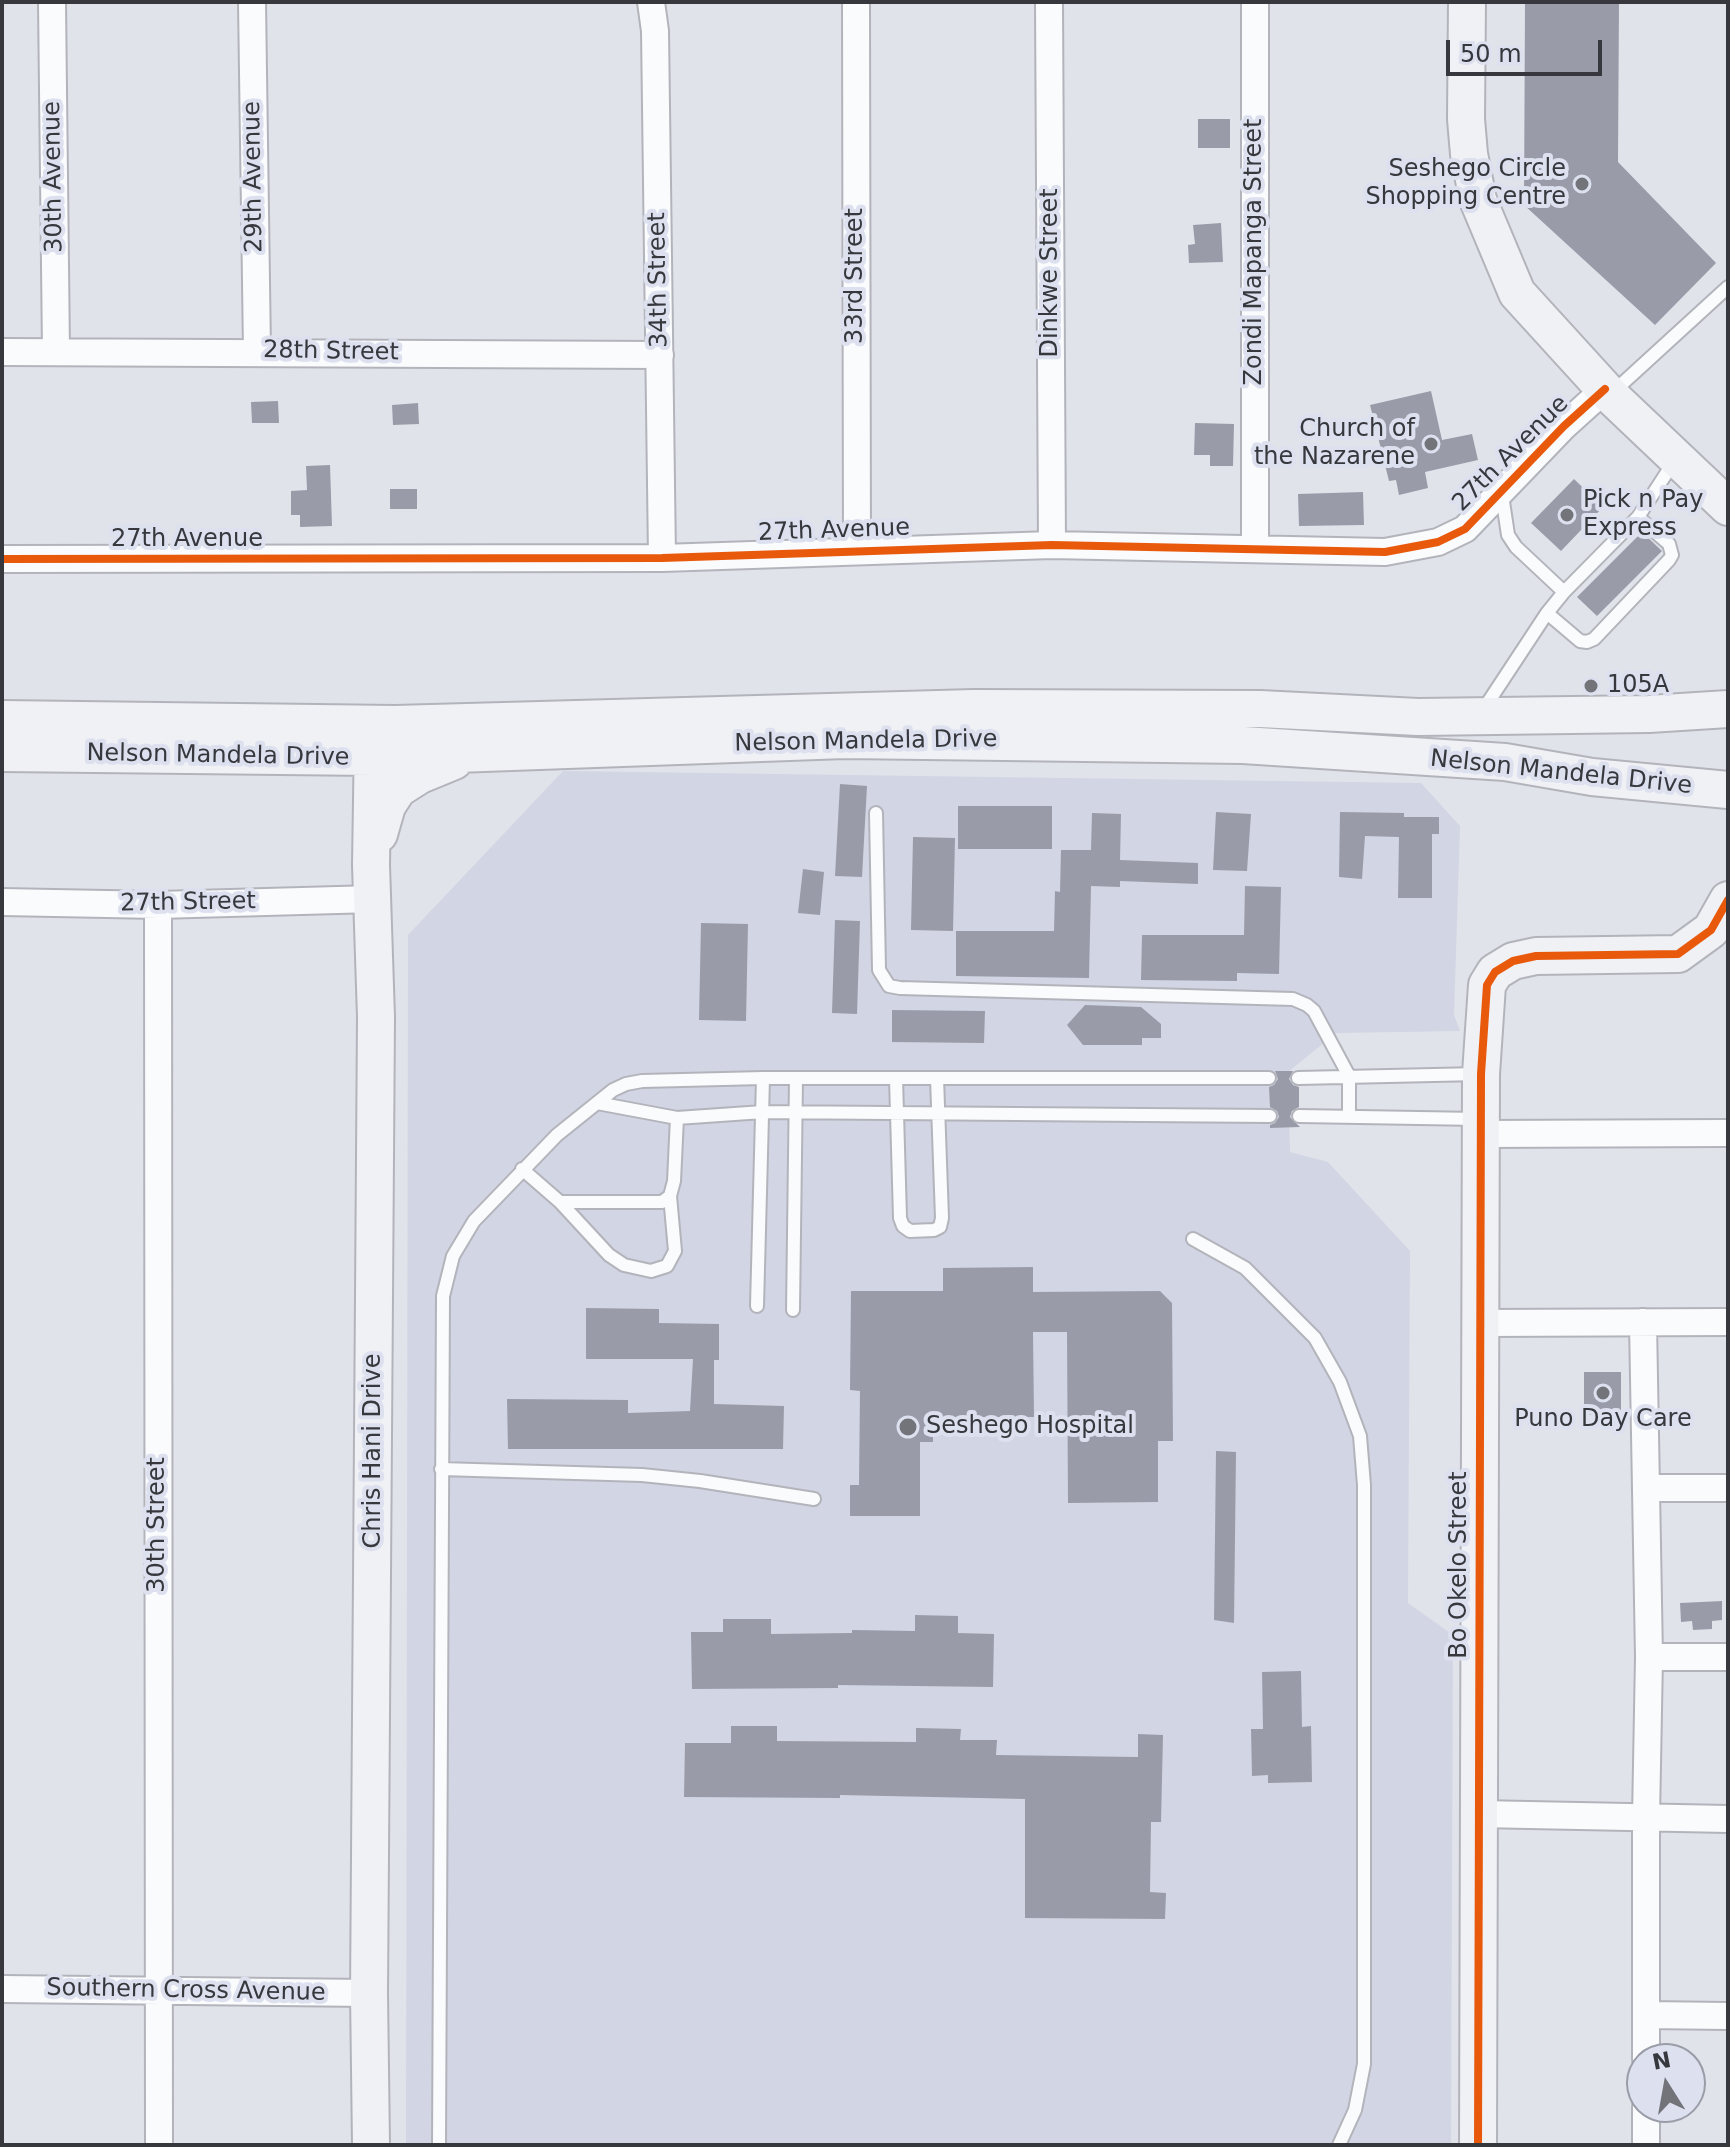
<!DOCTYPE html>
<html>
<head>
<meta charset="utf-8">
<style>
  body { margin:0 }
  #map { position:relative; width:1730px; height:2147px; overflow:hidden; background:#e1e3eb; font-family:"DejaVu Sans",sans-serif }
  canvas { display:block }
  .frame { position:absolute; inset:0; border:4px solid #36383d; pointer-events:none }
  .north { position:absolute; left:1626px; top:2043px; width:80px; height:80px; box-sizing:border-box; background:#dde1ef; border:2px solid #9a9da8; border-radius:50%; rotate:349deg; font-size:22px; font-weight:700; line-height:32px; text-align:center; color:#36383d }
  .north::after { content:''; display:block; margin:auto; width:28px; height:36px; background:#72747a; clip-path:polygon(50% 0,100% 100%,50% 72%,0 100%) }
  .scale { position:absolute; left:1446px; top:40px; width:156px; height:36px; box-sizing:border-box; border:4px solid #36383d; border-top:0; padding-left:10px; font-size:24px; line-height:28px; white-space:nowrap; color:#36383d; -webkit-text-stroke:6px #dde1ef; paint-order:stroke }
</style>
</head>
<body>
<div id="map">
<canvas width="1730" height="2147"></canvas>
<div class="frame"></div>
<div class="north">N</div>
<div class="scale">50 m</div>
</div>
<script>
const g = document.querySelector('canvas').getContext('2d');
g.lineJoin = 'round';
function fill(path, color) { g.fillStyle = color; g.fill(path, 'evenodd'); }
const shape = rows => new Path2D(rows.map(r => 'M' + r).join(''));
function stroke(path, color, width, dash) { g.strokeStyle = color; g.lineWidth = width; g.lineCap = dash ? 'butt' : 'round'; g.setLineDash(dash || []); g.stroke(path); }
function drawText(font, color, halo, rows, align = 'center') {
  g.font = font + ' "DejaVu Sans",sans-serif'; g.lineWidth = 8; g.setLineDash([]); g.textBaseline = 'middle'; g.strokeStyle = halo; g.fillStyle = color; for (const [text, x, y, turn = 0] of rows) {
    g.save(); g.translate(x, y); g.rotate((+turn || 0) * Math.PI / 180); g.textAlign = isNaN(turn) ? turn : align; if (halo) g.strokeText(text, 0, 0); g.fillText(text, 0, 0); g.restore();
  }
}
const built = shape([
  [563,771,1421,783,1460,826,1454,1015,1460,1031,1336,1033,1288,1072,1290,1152,1328,1162,1410,1251,1408,1603,1453,1635,1451,2145,406,2145,408,935]
]);
const building = shape([
  [1525,2,1619,2,1618,162,1716,263,1655,325,1524,205],
  [1198,119,1230,119,1230,148,1198,148],
  [1221,223,1223,262,1189,263,1188,245,1195,244,1193,225],
  [1431,391,1442,440,1472,434,1478,460,1425,472,1428,488,1399,495,1396,480,1389,481,1370,405],
  [278,401,279,423,252,423,251,402],
  [418,403,419,424,393,425,392,405],
  [1195,423,1234,424,1233,466,1210,466,1210,455,1194,455],
  [330,465,332,526,300,527,300,515,291,515,291,491,307,490,306,466],
  [1574,479,1603,507,1561,551,1531,523],
  [390,489,417,489,417,509,390,509],
  [1363,492,1364,525,1299,526,1298,494],
  [1642,532,1662,551,1597,616,1577,597],
  [840,784,867,786,862,877,835,876],
  [958,806,1052,806,1052,849,958,849],
  [1216,812,1251,814,1247,871,1213,870],
  [1340,812,1404,813,1404,817,1439,817,1439,834,1432,834,1432,898,1398,898,1399,837,1365,836,1362,879,1339,877],
  [1092,813,1121,814,1120,860,1198,863,1198,884,1120,881,1120,887,1091,886,1089,978,956,976,956,931,1054,931,1055,891,1060,892,1061,850,1091,850],
  [913,837,955,838,953,931,911,930],
  [803,869,824,872,820,915,798,913],
  [1245,886,1281,887,1279,974,1237,973,1237,981,1141,980,1142,935,1244,935],
  [835,920,860,921,857,1014,832,1013],
  [701,923,748,924,746,1021,699,1020],
  [1085,1005,1141,1007,1161,1024,1161,1038,1142,1038,1142,1045,1083,1045,1067,1025],
  [892,1010,985,1011,984,1043,892,1042],
  [1275,1071,1293,1071,1289,1079,1293,1085,1299,1087,1299,1107,1292,1111,1290,1117,1300,1127,1270,1128,1270,1125,1275,1123,1279,1117,1277,1111,1270,1107,1269,1087,1274,1085,1278,1079],
  [1033,1267,1033,1292,1160,1291,1172,1303,1173,1441,1158,1441,1158,1502,1068,1503,1067,1332,1033,1332,1034,1417,933,1417,933,1442,920,1442,920,1516,850,1516,850,1485,859,1485,860,1391,850,1390,851,1291,943,1291,943,1268],
  [586,1308,659,1309,659,1323,719,1324,719,1360,714,1360,714,1404,784,1406,783,1449,508,1449,507,1399,628,1400,628,1413,690,1411,693,1359,586,1359],
  [1584,1372,1621,1372,1621,1415,1584,1415],
  [1216,1451,1236,1452,1234,1623,1214,1620],
  [1722,1601,1722,1620,1712,1621,1712,1629,1693,1630,1692,1621,1681,1622,1680,1603],
  [915,1615,958,1616,958,1633,994,1634,993,1687,838,1685,838,1688,692,1689,691,1632,723,1632,723,1619,771,1619,771,1634,852,1633,852,1630,915,1631],
  [1301,1671,1302,1727,1311,1726,1312,1782,1268,1783,1268,1775,1252,1776,1251,1729,1263,1729,1262,1672],
  [731,1726,777,1726,777,1741,916,1742,916,1728,961,1729,960,1740,997,1740,996,1755,1138,1757,1138,1734,1163,1735,1161,1822,1151,1822,1150,1892,1166,1893,1165,1919,1025,1918,1025,1799,840,1795,840,1798,684,1797,685,1743,731,1743]
]);
const lane = shape([
  [1612,393,1728,287],
  [1502,495,1508,535,1516,547,1564,592],
  [1547,613,1580,641,1587,642,1594,639,1669,560,1672,555,1669,544,1638,517],
  [1485,712,1489,701,1547,613,1564,592,1638,517,1675,460],
  [876,813,879,970,889,986,900,988,1293,999,1307,1005,1314,1011,1349,1076,1349,1117],
  [896,1078,900,1218,903,1226,910,1231,934,1230,940,1227,942,1218,937,1078],
  [1298,1078,1479,1074],
  [597,1103,677,1118,763,1112,1270,1116],
  [1299,1116,1478,1119],
  [522,1169,560,1202,662,1202,670,1196,674,1181,677,1118],
  [560,1202,609,1255,624,1265,651,1271,667,1266,675,1251,670,1196],
  [1193,1239,1245,1268,1315,1338,1340,1382,1360,1436,1364,1485,1364,2064,1355,2110,1339,2145],
  [757,1306,763,1078],
  [793,1310,796,1079],
  [441,1469,642,1475,700,1481,814,1499],
  [439,2145,443,1296,453,1256,474,1221,557,1135,613,1090,626,1084,642,1081,763,1078,1269,1078]
]);
const street = shape([
  [52,2,56,352],
  [252,2,257,351],
  [651,2,655,31,662,558],
  [856,2,857,550],
  [1049,2,1052,545],
  [1255,2,1255,549],
  [2,352,660,355],
  [2,559,662,558,1052,545,1385,552,1438,542,1465,529,1564,426,1605,389],
  [2,902,158,905,374,899],
  [158,905,159,2145],
  [1481,1134,1728,1133],
  [1643,1322,1649,1657,1646,1818,1646,2059],
  [1482,1323,1728,1322],
  [1647,1488,1728,1488],
  [1649,1657,1728,1657],
  [1479,1814,1728,1819],
  [2,1989,369,1993],
  [1646,2015,1728,2016],
  [1646,2145,1646,2107]
]);
const secondary = shape([
  [1467,2,1466,119,1469,154,1478,200,1517,293,1610,395,1728,507],
  [2,719,395,724,974,708,1260,709,1418,717,1649,714,1728,709],
  [2,753,373,757,845,740,1243,745,1505,762,1592,777,1728,790],
  [379,834,387,806,398,789,420,775,454,761],
  [371,2145,369,1993,376,1017,371,865,373,735],
  [1478,2145,1481,1074,1487,985,1495,972,1513,961,1536,956,1678,954,1711,930,1728,900]
]);
const cycleway = shape([
  [2,559,662,558,1052,545,1385,552,1438,542,1465,529,1564,426,1605,389],
  [1478,2145,1481,1074,1487,985,1495,972,1513,961,1536,956,1678,954,1711,930,1728,900]
]);
const markers = [
  [1582,184,8,"#72747a"],
  [1431,444,8,"#72747a"],
  [1567,515,8,"#72747a"],
  [1591,686,8,"#72747a"],
  [1603,1393,8,"#72747a"],
  [908,1427,10,"#72747a"]
];
const poiNames = [
  ["Seshego Circle",1566,170,"right"],
  ["Shopping Centre",1566,198,"right"],
  ["Church of",1415,430,"right"],
  ["the Nazarene",1415,458,"right"],
  ["Pick n Pay",1583,501],
  ["Express",1583,529],
  ["105A",1607,686],
  ["Puno Day Care",1603,1420,"center"],
  ["Seshego Hospital",926,1427]
];
const streetNames = [
  ["30th Avenue",54,177,-91],
  ["29th Avenue",254,177,-91],
  ["Zondi Mapanga Street",1255,252,-90],
  ["Dinkwe Street",1051,273,-90],
  ["33rd Street",856,276,-90],
  ["34th Street",659,280,-91],
  ["28th Street",331,352,1],
  ["27th Avenue",1511,454,-45],
  ["27th Avenue",834,531,-2],
  ["27th Avenue",187,540],
  ["Nelson Mandela Drive",866,742,-1],
  ["Nelson Mandela Drive",218,756,1],
  ["Nelson Mandela Drive",1561,773,6],
  ["27th Street",188,903,-1],
  ["Chris Hani Drive",374,1451,-90],
  ["30th Street",158,1525,-90],
  ["Bo Okelo Street",1460,1565,-90],
  ["Southern Cross Avenue",186,1991,1]
];
fill(built, '#d2d5e3');
fill(building, '#999ca8');
stroke(lane, '#b3b4bb', 16);
stroke(street, '#b3b4bb', 30);
stroke(secondary, '#b3b4bb', 40);
stroke(lane, '#fafbfc', 12);
stroke(street, '#fafbfc', 26);
stroke(secondary, '#f0f1f5', 36);
stroke(cycleway, '#e8590c', 8);
for (const [x, y, r, color] of markers) { const dot = new Path2D(); dot.arc(x, y, r, 0, 2 * Math.PI); g.fillStyle = color; g.fill(dot); stroke(dot, '#dde1ef', 3); }
drawText('24px', '#36383d', '#dde1ef', poiNames, 'left');
drawText('24px', '#36383d', '#dde1ef', streetNames);
</script>
</body>
</html>
